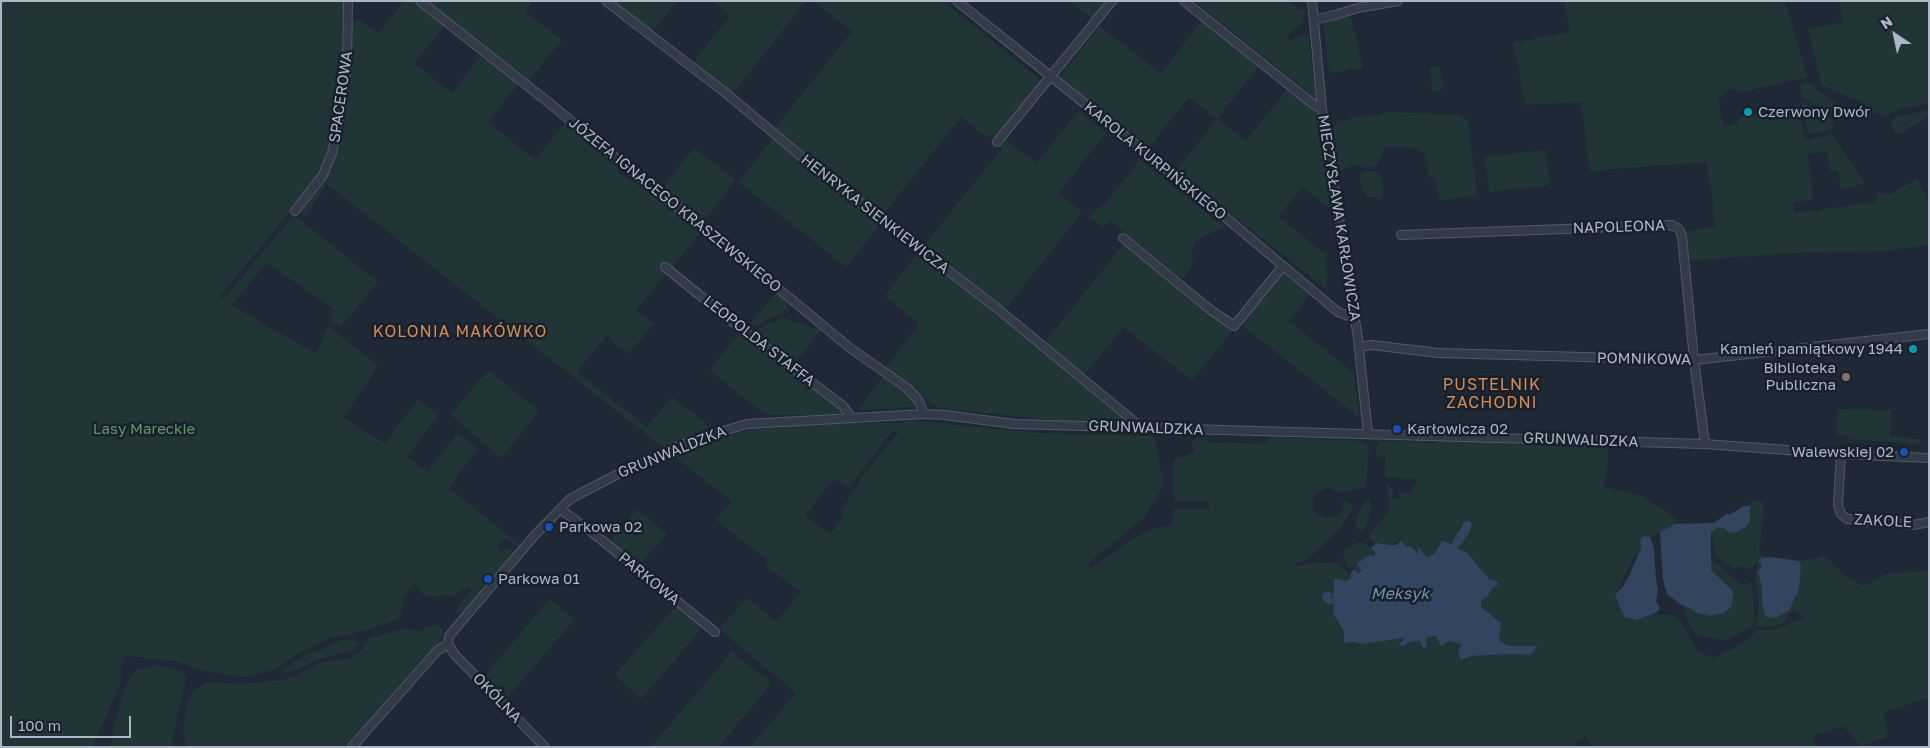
<!DOCTYPE html>
<html>
<head>
<meta charset="utf-8">
<style>
  body { margin:0 }
  #map { position:relative; width:1930px; height:748px; overflow:hidden; background:#1f2936; font-family:"Golos Text",sans-serif }
  canvas { display:block }
  .frame { position:absolute; inset:0; border:2px solid #acb6c4; pointer-events:none }
  .north { position:absolute; left:1870px; top:10px; width:50px; height:50px; -webkit-text-stroke:4px #18202b; paint-order:stroke; rotate:326deg; font-size:14px; font-weight:700; line-height:20px; text-align:center; color:#acb6c4 }
  .north::after { content:''; display:block; margin:auto; width:18px; height:22px; background:#acb6c4; clip-path:polygon(50% 0,100% 100%,50% 72%,0 100%) }
  .scale { position:absolute; left:10px; top:716px; width:121px; height:22px; box-sizing:border-box; border:2px solid #acb6c4; border-top:0; padding-left:6px; font-size:15px; line-height:18px; white-space:nowrap; color:#acb6c4; -webkit-text-stroke:4px #18202b; paint-order:stroke }
</style>
</head>
<body>
<div id="map">
<canvas width="1930" height="748"></canvas>
<div class="frame"></div>
<div class="north">N</div>
<div class="scale">100 m</div>
</div>
<script>
const g = document.querySelector('canvas').getContext('2d');
g.lineJoin = 'round';
function fill(path, color) { g.fillStyle = color; g.fill(path, 'evenodd'); }
const shape = rows => new Path2D(rows.map(r => 'M' + r).join(''));
function stroke(path, color, width, dash) { g.strokeStyle = color; g.lineWidth = width; g.lineCap = dash ? 'butt' : 'round'; g.setLineDash(dash || []); g.stroke(path); }
function drawText(font, color, halo, rows, align = 'center') {
  g.font = font + ' "Golos Text",sans-serif'; g.lineWidth = 5; g.setLineDash([]); g.textBaseline = 'middle'; g.strokeStyle = halo; g.fillStyle = color; for (const [text, x, y, turn = 0] of rows) {
    g.save(); g.translate(x, y); g.rotate((+turn || 0) * Math.PI / 180); g.textAlign = isNaN(turn) ? turn : align; if (halo) g.strokeText(text, 0, 0); g.fillText(text, 0, 0); g.restore();
  }
}
const green = shape([
  [1,1,346,1,344,73,332,143,317,179,220,296,224,299,230,292,294,215,378,282,340,328,330,320,334,309,267,263,231,305,316,354,328,326,378,366,343,418,385,443,418,399,438,415,407,457,428,472,458,432,478,448,449,488,521,546,516,546,506,538,497,547,502,552,511,548,513,551,513,555,480,589,482,591,465,610,457,613,455,611,472,589,470,587,459,591,455,596,443,594,438,597,423,595,418,587,414,584,408,589,403,600,401,613,396,620,367,630,334,637,301,652,273,670,246,677,203,671,175,661,125,656,121,667,122,678,116,694,92,747,1,747],
  [404,1,415,1,446,24,414,63,452,93,483,53,520,82,488,122,535,160,566,122,611,158,620,174,652,192,702,231,636,310,653,324,629,354,611,340,608,333,577,372,647,427,672,397,705,422,708,431,664,448,327,184,306,216,298,209,323,180,350,62,352,23,359,19,378,34],
  [424,1,533,1,525,12,562,40,527,82],
  [610,1,677,1,651,33],
  [712,1,806,1,732,94,693,63,730,15],
  [814,1,943,1,1043,82,997,139,991,134,988,138,961,117,881,217,773,131,852,31],
  [1070,1,1107,1,1093,19],
  [1195,1,1288,1,1301,11,1305,9,1303,23,1287,36,1290,41,1304,35,1308,36,1331,205,1328,207,1302,187,1278,217,1326,254,1327,290,1177,170,1217,119,1189,97,1149,147,1059,77,1100,26,1161,74,1202,20,1259,66,1217,119,1246,141,1288,88,1309,103,1307,91],
  [1564,1,1785,1,1807,77,1742,92,1733,89,1726,91,1718,101,1724,126,1738,124,1737,120,1740,120,1740,118,1798,106,1805,140,1832,135,1865,183,1841,190,1838,170,1830,171,1827,152,1808,154,1813,200,1793,202,1795,213,1877,202,1877,193,1891,194,1916,179,1918,179,1929,206,1929,245,1883,251,1813,252,1690,260,1687,231,1715,227,1711,186,1706,162,1590,171,1581,102,1526,105,1513,43,1570,32],
  [1839,1,1929,1,1929,100,1927,103,1912,107,1908,106,1881,117,1876,113,1871,113,1860,108,1860,101,1822,86,1808,29,1843,22],
  [1351,16,1363,68,1329,73,1324,27,1328,21],
  [1439,65,1444,89,1433,91,1429,68],
  [1807,83,1811,84,1816,90,1847,110,1838,117,1804,98,1801,95,1800,88,1802,84],
  [1801,103,1806,104,1831,119,1834,124,1832,129,1809,135],
  [1929,110,1929,116,1900,134,1896,133,1892,127,1891,122,1895,117],
  [1079,111,1106,133,1059,193,1082,212,1004,311,922,248,1002,149,998,145,1004,138,1036,163],
  [1391,112,1461,115,1468,121,1477,196,1439,200,1436,178,1428,177,1428,166,1424,153,1416,148,1386,146,1376,166,1365,168,1356,165,1338,170,1332,129,1338,121],
  [773,138,881,223,846,267,739,182],
  [694,148,736,180,702,223,661,190],
  [1545,150,1550,185,1489,192,1485,157],
  [1139,159,1224,227,1199,239,1194,243,1192,253,1193,264,1183,279,1110,221,1102,227,1089,217,1101,205,1103,206,1133,170,1133,169],
  [1375,171,1380,175,1384,185,1381,200,1378,198,1366,197,1360,179,1360,176,1364,172],
  [1124,244,1233,330,1192,380,1123,327,1085,374,1044,343],
  [919,251,1083,384,1105,405,1121,414,1123,418,1121,422,1102,423,1043,419,945,409,938,407,884,369,920,324,885,296],
  [1281,271,1309,295,1289,321,1354,373,1359,417,1240,324],
  [777,292,778,292,786,300,787,306,783,313,748,329,746,329],
  [786,318,806,326,821,330,794,364,761,340,758,333,759,329,765,325],
  [741,331,838,407,842,412,840,415,765,415,710,370],
  [488,370,539,411,501,458,451,415],
  [883,377,916,401,914,407,858,410],
  [1838,409,1891,410,1890,437,1921,439,1921,444,1849,439,1849,435,1837,435],
  [906,420,1040,433,1154,436,1164,485,1143,519,1086,565,1091,568,1139,535,1151,529,1172,525,1174,509,1209,509,1209,502,1174,502,1173,460,1195,452,1191,441,1207,434,1207,442,1267,444,1268,437,1362,441,1369,445,1367,478,1364,488,1338,492,1328,488,1318,492,1313,500,1313,508,1316,513,1323,518,1329,519,1339,515,1343,508,1343,500,1354,505,1341,527,1316,552,1307,559,1294,564,1297,566,1312,563,1336,562,1350,575,1350,579,1353,582,1347,590,1342,593,1339,588,1337,578,1334,578,1334,592,1332,598,1330,598,1332,594,1329,592,1325,593,1321,598,1328,604,1334,604,1333,613,1344,633,1344,643,1354,642,1362,644,1406,638,1400,645,1402,646,1412,641,1419,641,1423,650,1427,648,1426,638,1432,636,1437,637,1440,645,1444,645,1448,641,1462,644,1458,651,1462,660,1472,656,1508,654,1528,655,1533,653,1537,647,1509,646,1499,640,1501,623,1481,607,1481,601,1488,596,1493,587,1498,585,1498,582,1489,579,1467,553,1457,548,1461,544,1455,539,1451,544,1441,540,1440,545,1434,555,1426,557,1418,548,1418,555,1412,547,1406,546,1401,541,1390,545,1376,543,1369,538,1370,533,1388,512,1390,505,1386,483,1393,489,1393,498,1402,499,1399,498,1399,494,1411,494,1413,484,1416,484,1415,479,1389,478,1385,476,1385,457,1378,457,1376,453,1377,446,1380,441,1415,442,1415,440,1424,440,1428,444,1434,444,1439,441,1608,447,1608,458,1603,489,1608,488,1642,496,1677,519,1675,524,1650,537,1644,536,1640,539,1641,548,1634,558,1615,594,1624,617,1636,620,1651,614,1674,615,1684,627,1699,653,1714,658,1739,646,1758,630,1775,630,1804,618,1794,608,1784,623,1769,627,1756,627,1759,604,1755,575,1757,562,1749,570,1743,566,1733,568,1716,556,1711,532,1717,528,1724,528,1730,532,1737,532,1746,527,1750,520,1750,502,1764,502,1759,554,1770,557,1763,558,1758,561,1762,565,1758,572,1762,587,1762,604,1766,617,1776,618,1789,611,1799,589,1801,567,1800,561,1825,556,1847,578,1865,586,1882,575,1929,570,1929,697,1884,713,1887,737,1861,746,1843,726,1813,736,1816,747,1594,747,1585,736,1578,740,1576,747,750,747,796,693,719,629,747,598,776,622,801,592,765,565,768,561,716,520,732,501,675,457,677,453,737,433,753,430,784,426,839,423,903,423],
  [892,431,899,432,864,475,840,512,844,515,830,535,805,515,834,479,848,488],
  [1369,500,1372,508,1367,525,1365,529,1360,531,1356,527,1356,519,1364,502],
  [637,509,667,534,639,565,610,541],
  [1359,542,1365,543,1371,548,1375,552,1374,556,1364,559,1361,562,1362,571,1358,573,1352,567,1348,567,1343,556,1346,550,1352,545],
  [1711,558,1741,585,1752,582,1754,618,1751,627,1728,640,1708,638,1695,633,1688,623,1685,611,1680,605,1698,613,1733,591,1711,570],
  [550,599,574,620,506,699,484,676],
  [675,607,702,628,641,699,615,675],
  [438,625,443,630,440,643,346,747,189,747,185,741,183,728,187,704,192,692,208,682,241,684,281,680,294,677,320,663,347,659,360,652,370,638,402,629,420,631,427,626],
  [341,640,353,640,358,643,354,649,349,651,316,660,297,670,280,673,306,654,319,651],
  [732,652,772,683,718,747,651,747],
  [156,665,182,671,186,678,171,747,110,747,121,699,129,679,136,671]
]);
const water = shape([
  [1744,506,1750,506,1750,520,1746,527,1737,532,1730,533,1724,528,1717,528,1711,532,1711,570,1733,591,1732,605,1724,613,1710,616,1698,613,1680,604,1667,594,1663,580,1660,532,1675,524,1714,523,1726,514,1731,514],
  [1644,536,1650,537,1654,548,1656,582,1658,589,1656,601,1660,608,1657,612,1636,620,1624,617,1615,594,1623,587,1630,574,1641,548,1640,539],
  [1455,539,1461,544,1457,548,1467,553,1489,579,1498,582,1498,585,1493,587,1488,596,1481,601,1481,607,1501,623,1499,640,1509,646,1537,646,1533,653,1529,655,1508,654,1472,656,1461,660,1458,651,1462,644,1448,641,1444,645,1440,645,1437,637,1433,636,1426,638,1427,647,1423,648,1419,641,1412,641,1402,646,1399,645,1405,638,1362,644,1354,642,1344,643,1344,632,1333,613,1334,604,1328,604,1321,598,1325,592,1330,592,1332,594,1330,598,1332,598,1334,592,1334,578,1346,581,1350,579,1351,573,1354,569,1358,573,1362,571,1357,564,1369,555,1374,556,1375,552,1371,548,1376,543,1390,545,1396,545,1401,541,1406,546,1412,547,1418,554,1418,547,1426,557,1434,554,1440,545,1441,540,1451,544],
  [1770,557,1800,561,1801,567,1799,589,1789,611,1776,618,1766,617,1762,604,1762,587,1758,572,1762,565,1758,561,1763,558]
]);
const canal = shape([
  [1458,541,1466,529,1467,525]
]);
const minor = shape([
  [420,1,548,102,662,196,704,227,850,348,907,388,919,401,924,414],
  [606,1,727,94,814,167,998,309,1142,428],
  [957,1,1206,201,1338,312,1354,318],
  [1184,1,1313,104,1322,109],
  [1312,1,1322,109,1358,339,1368,434],
  [1314,20,1335,15,1358,8,1398,1],
  [997,142,1112,1],
  [295,211,323,175,332,153,342,105,347,63,348,1],
  [1401,235,1672,225,1679,229,1682,236,1694,360,1705,444],
  [1123,238,1212,311,1234,326,1283,266],
  [665,267,734,323,843,406,851,417],
  [1359,347,1372,345,1438,353,1694,360,1929,334],
  [1841,454,1838,505,1841,514,1847,519,1914,525,1929,522],
  [560,509,593,533,715,632],
  [352,747,437,651,448,644],
  [545,747,455,655,448,644,449,636,534,536,570,499,620,473,671,449,697,439,747,424,924,414,945,415,1014,424,1705,444,1841,454,1929,458]
]);
const markers = [
  [1748,112,5,"#0f9aa8"],
  [1913,349,5,"#0f9aa8"],
  [1846,377,5,"#8d6e63"],
  [1397,429,5,"#1a4fb4"],
  [1904,452,5,"#1a4fb4"],
  [549,527,5,"#1a4fb4"],
  [488,579,5,"#1a4fb4"]
];
const streetNames = [
  ["SPACEROWA",341,97,-82],
  ["KAROLA KURPIŃSKIEGO",1155,161,39],
  ["JÓZEFA IGNACEGO KRASZEWSKIEGO",675,205,39],
  ["HENRYKA SIENKIEWICZA",875,214,38],
  ["MIECZYSŁAWA KARŁOWICZA",1339,218,81],
  ["NAPOLEONA",1619,227,-2],
  ["LEOPOLDA STAFFA",759,341,38],
  ["POMNIKOWA",1644,359,1],
  ["GRUNWALDZKA",1146,428,2],
  ["GRUNWALDZKA",1581,440,2],
  ["GRUNWALDZKA",672,452,-22],
  ["ZAKOLE",1883,521,3],
  ["PARKOWA",649,579,39],
  ["OKÓLNA",497,698,46]
];
const poiNames = [
  ["Czerwony Dwór",1758,112],
  ["Kamień pamiątkowy 1944",1903,349,"right"],
  ["Biblioteka",1836,368,"right"],
  ["Publiczna",1836,385,"right"],
  ["Karłowicza 02",1407,429],
  ["Walewskiej 02",1894,452,"right"],
  ["Parkowa 02",559,527],
  ["Parkowa 01",498,579]
];
const parkNames = [
  ["Lasy Mareckie",144,429]
];
const neighbourhoodNames = [
  ["KOLONIA MAKÓWKO",460,332],
  ["PUSTELNIK",1492,385],
  ["ZACHODNI",1492,403]
];
const waterNames = [
  ["Meksyk",1400,594]
];
fill(green, '#213537');
fill(water, '#32445e');
stroke(canal, '#32445e', 9);
stroke(minor, '#505965', 10);
stroke(minor, '#323b47', 8);
for (const [x, y, r, color] of markers) { const dot = new Path2D(); dot.arc(x, y, r, 0, 2 * Math.PI); g.fillStyle = color; g.fill(dot); stroke(dot, '#18202b', 2); }
drawText('15px', '#acb6c4', '#18202b', streetNames);
drawText('15px', '#acb6c4', '#18202b', poiNames, 'left');
drawText('15px', '#64946f', '#18202b', parkNames);
g.letterSpacing = '1px';
drawText('16px', '#d38c58', '#18202b', neighbourhoodNames);
g.letterSpacing = '0px';
drawText('italic 16px', '#748dad', '#18202b', waterNames);
</script>
</body>
</html>
